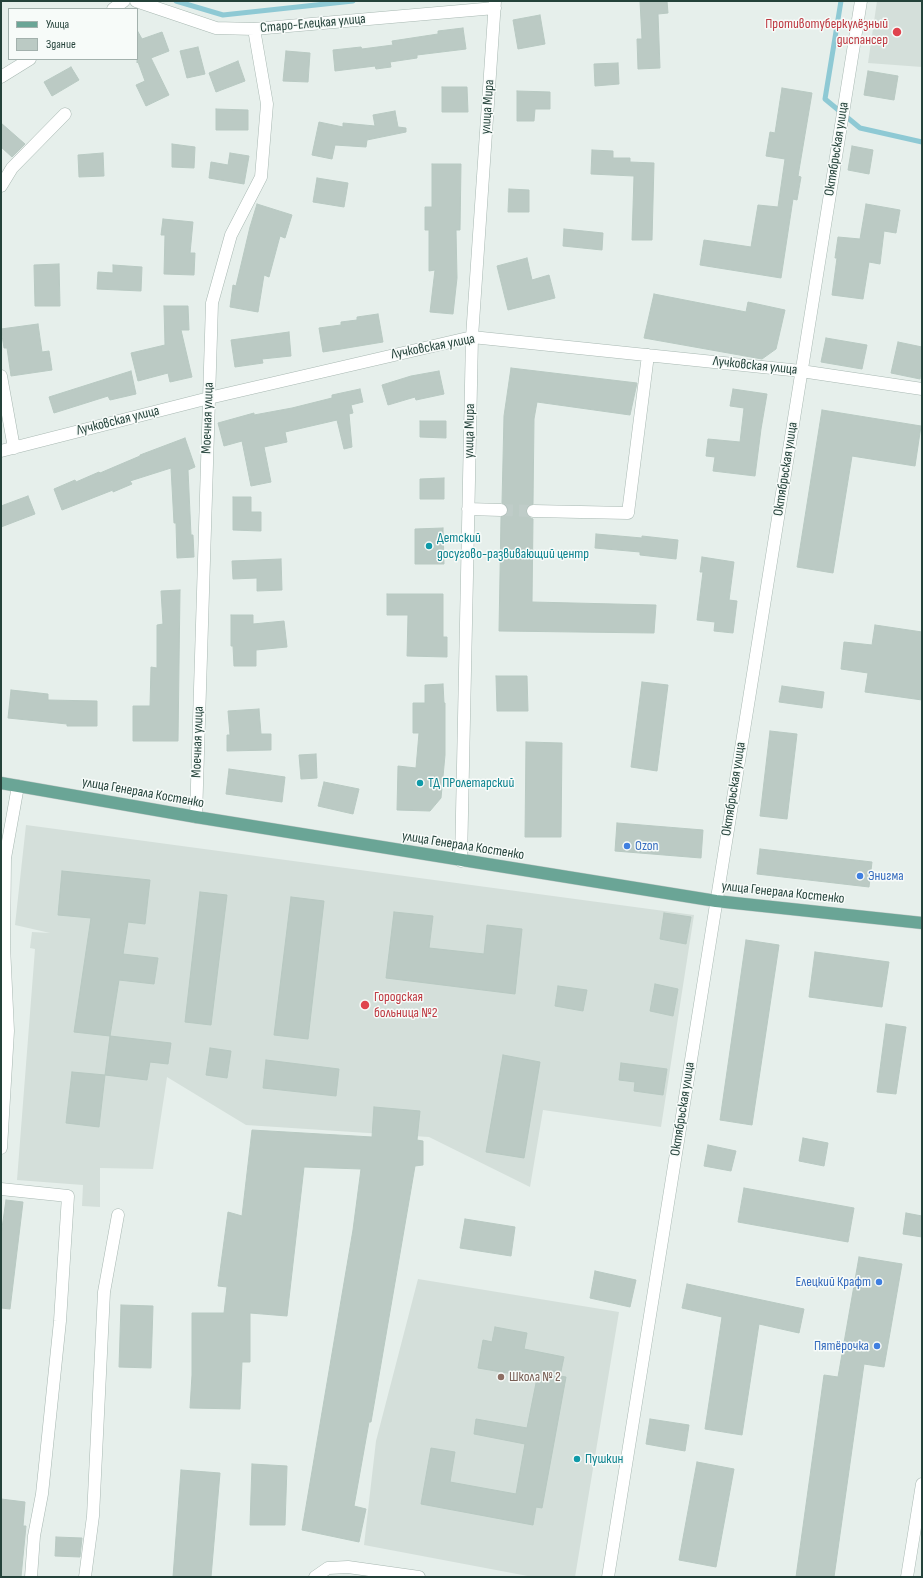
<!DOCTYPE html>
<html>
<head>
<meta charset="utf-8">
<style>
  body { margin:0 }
  #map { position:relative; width:923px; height:1578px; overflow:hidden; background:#e6efeb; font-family:"Sofia Sans Condensed",sans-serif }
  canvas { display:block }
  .frame { position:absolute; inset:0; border:2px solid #24423a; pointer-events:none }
  .legend { position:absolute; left:8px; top:8px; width:130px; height:52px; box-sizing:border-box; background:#f7fbf9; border:1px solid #a3b1ad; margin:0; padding:5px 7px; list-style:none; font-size:12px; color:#24423a }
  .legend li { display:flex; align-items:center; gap:8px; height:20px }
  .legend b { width:20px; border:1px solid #a3b1ad }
</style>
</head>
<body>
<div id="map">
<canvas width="923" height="1578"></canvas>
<div class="frame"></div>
<ul class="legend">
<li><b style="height:5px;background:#6aa596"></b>Улица</li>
<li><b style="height:11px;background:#bbcac4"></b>Здание</li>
</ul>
</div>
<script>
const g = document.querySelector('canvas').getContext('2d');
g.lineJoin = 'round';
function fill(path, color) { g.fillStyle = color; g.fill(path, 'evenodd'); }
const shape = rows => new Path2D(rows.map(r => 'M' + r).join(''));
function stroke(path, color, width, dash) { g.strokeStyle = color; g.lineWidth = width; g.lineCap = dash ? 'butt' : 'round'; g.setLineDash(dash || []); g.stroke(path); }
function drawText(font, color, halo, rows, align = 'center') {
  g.font = font + ' "Sofia Sans Condensed",sans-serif'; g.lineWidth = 3; g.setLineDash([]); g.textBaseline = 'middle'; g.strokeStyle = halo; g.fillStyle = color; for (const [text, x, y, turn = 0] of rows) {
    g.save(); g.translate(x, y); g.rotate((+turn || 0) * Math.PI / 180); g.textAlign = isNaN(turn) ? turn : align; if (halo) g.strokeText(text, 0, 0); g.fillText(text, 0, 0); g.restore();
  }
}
const built = shape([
  [877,1,922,1,922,67,868,63],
  [26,825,694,915,661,1127,543,1110,530,1187,429,1137,246,1125,167,1077,153,1169,100,1168,100,1207,82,1206,83,1185,17,1180,35,949,30,948,32,932,50,933,15,925],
  [418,1279,619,1312,575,1577,533,1577,364,1545,376,1441]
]);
const stream = shape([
  [176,1,223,15,353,1],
  [841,1,825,99,860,128,922,142]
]);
const building = shape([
  [640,1,667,1,668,13,658,14,660,68,638,69,637,39,642,39,640,1],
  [540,15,545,44,518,49,513,20,540,15],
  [463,28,466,49,417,55,417,58,390,62,391,67,376,69,375,66,335,71,333,50,361,47,362,49,393,45,392,41,438,34,438,31,463,28],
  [137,30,142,39,162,32,169,51,151,58,169,95,146,106,136,85,145,81,138,62,137,63,137,30],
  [198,47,205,74,187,78,180,51,198,47],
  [286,51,310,53,308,82,283,81,286,51],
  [238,61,245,81,216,92,209,73,238,61],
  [618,63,619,84,595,86,594,64,618,63],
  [71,67,79,80,52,96,44,82,71,67],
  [868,71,898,76,894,100,864,95,868,71],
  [442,87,467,87,468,112,442,112,442,87],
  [782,88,812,93,798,176,801,177,797,200,793,199,781,278,700,265,704,240,751,247,758,205,778,207,785,159,766,156,770,132,775,133,782,88],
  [517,91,550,92,550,109,535,109,534,121,517,121,517,91],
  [216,109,248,110,248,130,216,130,216,109],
  [395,111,398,127,406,128,406,132,367,140,366,147,335,145,332,159,312,155,319,122,343,127,343,123,375,126,373,115,395,111],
  [1,123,25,144,12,157,1,147,1,123],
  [172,144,195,147,194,168,172,167,172,144],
  [852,146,873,150,869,174,848,170,852,146],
  [592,150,613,151,613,158,630,158,630,162,654,163,652,240,632,240,634,176,591,174,592,150],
  [103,153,104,176,79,177,78,155,103,153],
  [230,153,249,156,244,184,209,178,211,162,228,165,230,153],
  [432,164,461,164,460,230,456,230,457,278,453,314,430,312,435,270,429,271,429,230,425,230,425,207,432,207,432,164],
  [317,178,348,183,344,207,313,202,317,178],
  [509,189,529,190,529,212,508,212,509,189],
  [257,204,292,215,285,238,280,236,269,277,264,275,258,312,230,307,233,285,236,286,250,227,257,204],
  [866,204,900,210,896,233,884,231,880,264,869,262,863,299,832,295,837,258,835,258,838,237,860,239,866,204],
  [163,219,193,222,190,253,195,253,194,275,164,274,165,235,161,235,163,219],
  [564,229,603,233,602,250,563,246,564,229],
  [527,258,532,280,549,275,555,298,508,310,497,266,527,258],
  [59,264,60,306,35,306,34,265,59,264],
  [113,265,142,267,141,291,97,289,98,272,113,273,113,265],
  [654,294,746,312,748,302,785,310,776,349,762,359,644,338,654,294],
  [164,306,188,306,189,330,181,330,192,377,170,382,168,373,138,381,131,353,165,345,164,306],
  [378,314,383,342,323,352,319,328,341,325,341,322,357,320,357,317,378,314],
  [38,324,42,352,49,351,52,370,11,376,7,348,4,348,1,329,38,324],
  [289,332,291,356,262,359,263,363,235,367,231,340,289,332],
  [826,338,867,345,862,369,821,362,826,338],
  [898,342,922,347,922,367,920,379,891,373,898,342],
  [511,368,637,383,630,415,537,402,534,419,533,504,527,507,526,511,529,517,533,519,532,602,656,605,654,633,499,631,501,517,507,514,508,510,507,506,502,503,504,416,511,368],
  [131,371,136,394,110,400,108,396,54,413,49,397,131,371],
  [439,371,444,394,416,400,415,397,388,405,382,385,411,376,439,371],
  [360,389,363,402,351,405,353,413,349,414,352,447,344,449,337,420,285,432,287,442,264,447,271,482,251,486,242,441,224,446,218,423,254,413,254,415,292,408,332,398,332,395,360,389],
  [733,389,767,394,761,429,755,476,713,471,715,457,706,456,708,439,740,442,744,408,730,406,733,389],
  [822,410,921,426,915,466,852,456,833,573,797,567,822,410],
  [420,421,446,421,446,438,420,437,420,421],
  [185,438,195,467,188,470,191,535,193,535,194,557,177,558,176,523,174,523,171,468,130,481,132,484,113,492,113,490,62,510,54,489,75,480,76,482,99,472,100,473,140,456,140,455,185,438],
  [444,478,444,499,420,499,420,479,444,478],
  [28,496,35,514,1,527,1,506,28,496],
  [233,497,251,497,251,512,261,512,261,531,233,530,233,497],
  [443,528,444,564,415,564,415,529,443,528],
  [596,534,642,538,642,536,678,540,676,559,640,555,640,552,595,548,596,534],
  [702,557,734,562,729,600,737,601,733,633,714,631,715,622,697,620,703,572,700,572,702,557],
  [281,559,282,590,257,591,257,578,233,579,232,561,281,559],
  [180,590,178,741,133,741,133,706,150,706,151,667,157,668,157,625,163,624,161,591,180,590],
  [387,594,443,594,443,637,447,637,447,657,407,656,408,615,387,615,387,594],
  [231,615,253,615,253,624,284,621,287,647,256,650,256,666,234,666,233,646,231,646,231,615],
  [875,625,922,632,922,700,865,692,868,673,841,669,844,642,872,645,875,625],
  [496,676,527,676,528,711,497,711,496,676],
  [642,682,668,685,657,771,631,767,642,682],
  [443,684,444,703,445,703,445,755,441,798,430,811,397,810,398,766,416,768,419,733,413,733,413,703,425,703,425,685,443,684],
  [782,686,824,692,822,708,779,702,782,686],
  [11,690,48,694,48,700,97,701,97,726,67,726,67,724,8,718,11,690],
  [259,709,261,734,271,734,271,750,227,751,227,735,230,735,228,711,259,709],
  [770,731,797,734,787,819,760,816,770,731],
  [526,742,562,743,561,837,525,837,526,742],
  [316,754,317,778,301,779,299,755,316,754],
  [229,769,285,777,282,802,226,794,229,769],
  [324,782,359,789,353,814,318,806,324,782],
  [617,823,703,830,701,858,615,851,617,823],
  [760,849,872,862,869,887,757,874,760,849],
  [62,871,150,880,145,924,128,922,123,954,158,958,154,984,119,980,110,1036,74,1032,91,918,58,915,62,871],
  [200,892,227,895,211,1025,185,1022,200,892],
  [291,897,324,901,308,1039,274,1035,291,897],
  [394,912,433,916,429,948,484,954,487,925,522,929,515,994,386,978,394,912],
  [664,913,691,917,686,944,660,939,664,913],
  [746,940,779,945,752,1125,720,1120,746,940],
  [815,952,889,962,882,1007,809,997,815,952],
  [655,984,678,989,673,1016,650,1011,655,984],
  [558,986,587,990,583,1011,555,1006,558,986],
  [886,1024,906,1027,896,1094,877,1092,886,1024],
  [110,1036,171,1043,168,1064,150,1062,147,1080,105,1075,110,1036],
  [210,1048,231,1051,227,1078,206,1075,210,1048],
  [503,1055,540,1062,524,1158,486,1152,503,1055],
  [266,1060,339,1069,336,1096,263,1088,266,1060],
  [621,1063,667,1069,663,1095,634,1091,635,1082,619,1080,621,1063],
  [72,1072,105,1075,99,1127,66,1123,72,1072],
  [374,1107,420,1111,417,1140,423,1141,423,1165,415,1166,371,1422,369,1422,354,1506,366,1509,359,1542,302,1530,353,1230,361,1169,304,1167,287,1316,250,1313,250,1362,242,1362,240,1409,190,1408,192,1375,192,1313,224,1313,227,1287,218,1286,228,1212,242,1216,252,1130,372,1137,374,1107],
  [803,1138,828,1143,824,1166,799,1161,803,1138],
  [708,1145,736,1151,731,1171,704,1166,708,1145],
  [744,1188,854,1208,848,1242,738,1222,744,1188],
  [6,1200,23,1202,10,1309,1,1308,1,1235,6,1200],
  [906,1213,922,1216,922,1237,903,1234,906,1213],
  [465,1219,515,1227,511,1256,460,1248,465,1219],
  [859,1257,902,1264,884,1367,864,1364,834,1577,796,1577,824,1375,838,1377,859,1257],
  [595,1271,636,1280,630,1307,590,1298,595,1271],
  [687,1284,804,1309,799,1333,759,1324,742,1435,705,1429,722,1317,682,1308,687,1284],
  [121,1305,153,1306,151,1368,119,1367,121,1305],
  [495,1327,527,1333,524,1349,564,1357,560,1376,566,1377,542,1508,536,1507,533,1525,421,1504,431,1448,455,1452,450,1482,516,1494,525,1444,474,1434,476,1419,527,1428,537,1378,478,1368,483,1340,492,1342,495,1327],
  [650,1419,689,1425,685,1451,646,1444,650,1419],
  [697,1462,734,1469,716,1567,679,1560,697,1462],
  [252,1464,287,1466,285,1525,250,1525,252,1464],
  [181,1470,220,1473,211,1577,173,1577,181,1470],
  [1,1499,25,1502,23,1526,26,1526,21,1577,1,1577,1,1499],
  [56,1537,82,1538,80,1557,55,1556,56,1537]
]);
const minorTunnel = shape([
  [501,510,533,511]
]);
const minor = shape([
  [136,1,216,28,254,29,495,8],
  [113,9,124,1],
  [1,77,30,59],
  [1,186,12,168,65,114],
  [1,376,14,448],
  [1,451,209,398,472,337,801,371,922,389],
  [468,509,501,510],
  [533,511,628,513,648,355],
  [196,817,212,303,231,235,261,177,267,104,254,29],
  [461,861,472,337,495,1],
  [1,1148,8,1031,4,946,5,858,18,786],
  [1,1189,68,1196,60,1321,42,1494,34,1536,31,1577],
  [85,1577,93,1516,104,1292,118,1215],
  [315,1577,328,1568,348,1567,419,1577],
  [608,1577,861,1],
  [907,1577,922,1484]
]);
const major = shape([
  [1,783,196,817,716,901,922,923]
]);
const markers = [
  [897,32,5,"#e0444e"],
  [429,546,4,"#0f9aa8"],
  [420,783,4,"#0f9aa8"],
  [627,846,4,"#3f7fe0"],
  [860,876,4,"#3f7fe0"],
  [365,1005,5,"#e0444e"],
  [879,1282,4,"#3f7fe0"],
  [877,1346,4,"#3f7fe0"],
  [501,1377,4,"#8d6e63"],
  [577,1459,4,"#0f9aa8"]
];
const streetNames = [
  ["Старо-Елецкая улица",313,24,-5],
  ["улица Мира",488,107,-86],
  ["Октябрьская улица",837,149,-81],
  ["Лучковская улица",433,347,-11],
  ["Лучковская улица",755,366,6],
  ["Моечная улица",208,418,-88],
  ["Лучковская улица",118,421,-14],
  ["улица Мира",470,431,-89],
  ["Октябрьская улица",786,469,-81],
  ["Моечная улица",198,742,-88],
  ["Октябрьская улица",734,789,-81],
  ["улица Генерала Костенко",143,793,10],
  ["улица Генерала Костенко",463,846,9],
  ["улица Генерала Костенко",783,893,6],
  ["Октябрьская улица",683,1109,-81]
];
const healthNames = [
  ["Противотуберкулёзный",888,24],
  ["диспансер",888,40],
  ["Городская",374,997,"left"],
  ["больница №2",374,1013,"left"]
];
const cultureNames = [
  ["Детский",437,538],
  ["досугово-развивающий центр",437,554],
  ["ТД ПРолетарский",428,783],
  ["Пушкин",585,1459]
];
const shopNames = [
  ["Ozon",635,846],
  ["Энигма",868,876],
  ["Елецкий Крафт",871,1282,"right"],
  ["Пятёрочка",869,1346,"right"]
];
const educationNames = [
  ["Школа № 2",509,1377]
];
fill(built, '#d4dfda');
stroke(stream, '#8ec9d4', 5);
fill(building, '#bbcac4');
stroke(building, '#b8c9c2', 1);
stroke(minorTunnel, '#bfccc8', 12, [12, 6]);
stroke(minor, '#a8b8b2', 13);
stroke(major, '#c2cac8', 13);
stroke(minor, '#fff', 12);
stroke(major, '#6aa596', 12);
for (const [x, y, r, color] of markers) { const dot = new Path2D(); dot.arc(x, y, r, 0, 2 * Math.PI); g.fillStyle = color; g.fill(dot); stroke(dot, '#f7fbf9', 1.5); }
drawText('14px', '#24423a', '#f7fbf9', streetNames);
drawText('14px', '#be3a42', '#f7fbf9', healthNames, 'right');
drawText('14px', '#0d838f', '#f7fbf9', cultureNames, 'left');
drawText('14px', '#366cbe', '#f7fbf9', shopNames, 'left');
drawText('14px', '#785e54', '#f7fbf9', educationNames, 'left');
</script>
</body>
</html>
